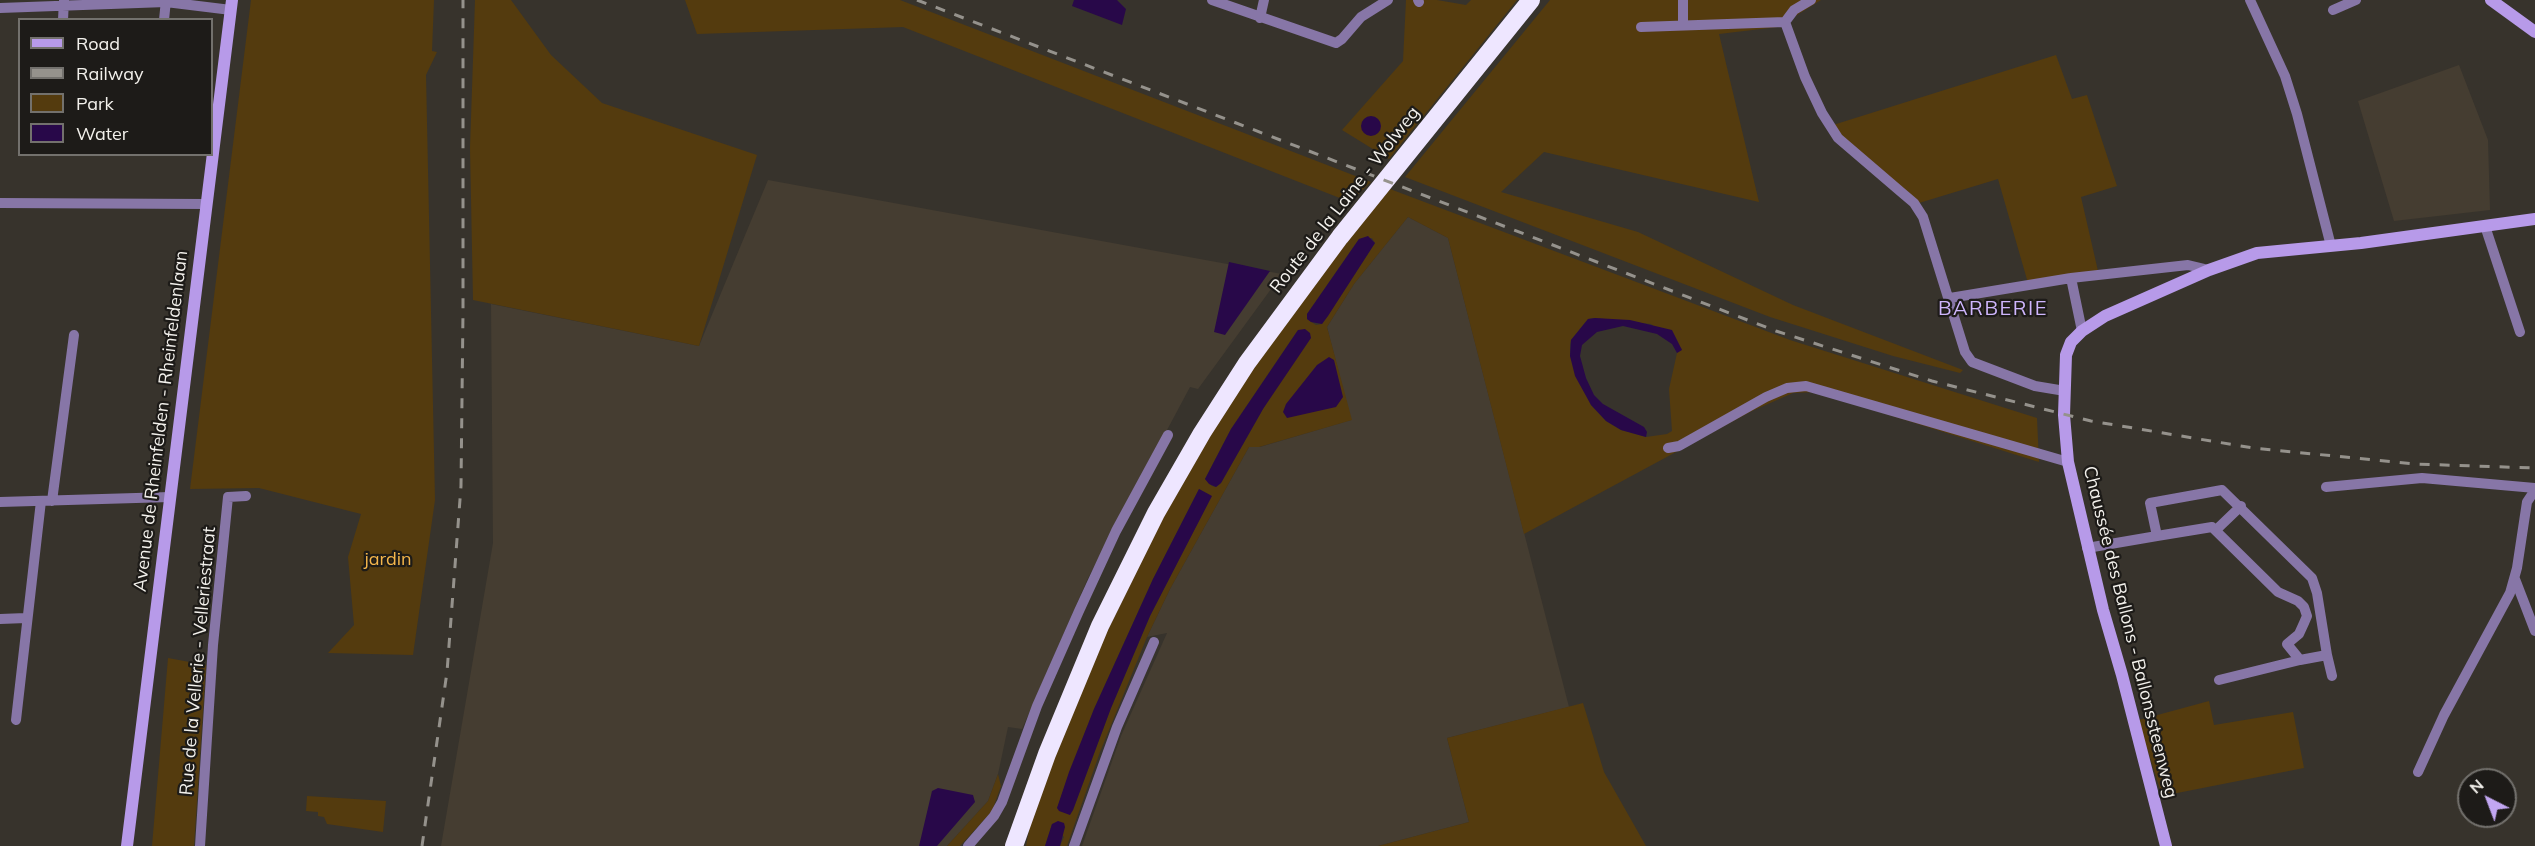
<!DOCTYPE html>
<html>
<head>
<meta charset="utf-8">
<style>
  body { margin:0 }
  #map { position:relative; width:2535px; height:846px; overflow:hidden; background:#37332c; font-family:Mulish,sans-serif }
  canvas { display:block }
  .legend { position:absolute; left:18px; top:18px; width:195px; height:138px; box-sizing:border-box; background:#1d1b18; border:2px solid #73716d; margin:0; padding:8px 10px; list-style:none; font-size:18px; color:#f3f1ec }
  .legend li { display:flex; align-items:center; gap:12px; height:30px }
  .legend b { width:30px; border:2px solid #73716d }
  .north { position:absolute; left:2457px; top:768px; width:60px; height:60px; box-sizing:border-box; background:#1d1b18; border:2px solid #73716d; border-radius:50%; rotate:318deg; font-size:16px; font-weight:700; line-height:24px; text-align:center; color:#f3f1ec }
  .north::after { content:''; display:block; margin:auto; width:21px; height:27px; background:#c2a7f2; clip-path:polygon(50% 0,100% 100%,50% 72%,0 100%) }
</style>
</head>
<body>
<div id="map">
<canvas width="2535" height="846"></canvas>
<ul class="legend">
<li><b style="height:8px;background:#b79ae9"></b>Road</li>
<li><b style="height:8px;background:#95928c"></b>Railway</li>
<li><b style="height:16px;background:#543b0e"></b>Park</li>
<li><b style="height:16px;background:#280849"></b>Water</li>
</ul>
<div class="north">N</div>
</div>
<script>
const g = document.querySelector('canvas').getContext('2d');
g.lineJoin = 'round';
function fill(path, color) { g.fillStyle = color; g.fill(path, 'evenodd'); }
const shape = rows => new Path2D(rows.map(r => 'M' + r).join(''));
function stroke(path, color, width, dash) { g.strokeStyle = color; g.lineWidth = width; g.lineCap = dash ? 'butt' : 'round'; g.setLineDash(dash || []); g.stroke(path); }
function drawText(font, color, halo, rows, align = 'center') {
  g.font = font + ' Mulish,sans-serif'; g.lineWidth = 4.5; g.setLineDash([]); g.textBaseline = 'middle'; g.strokeStyle = halo; g.fillStyle = color; for (const [text, x, y, turn = 0] of rows) {
    g.save(); g.translate(x, y); g.rotate((+turn || 0) * Math.PI / 180); g.textAlign = isNaN(turn) ? turn : align; if (halo) g.strokeText(text, 0, 0); g.fillText(text, 0, 0); g.restore();
  }
}
const built = shape([
  [2459,65,2488,140,2490,210,2394,221,2358,101],
  [768,180,1282,274,1198,389,1190,387,1088,578,1022,729,1008,727,998,774,988,801,947,846,441,846,493,543,491,304,699,346],
  [1408,217,1448,238,1569,707,1447,738,1469,822,1378,846,1082,846,1121,736,1167,633,1147,637,1170,589,1249,447,1260,447,1351,420,1327,327,1354,284]
]);
const green = shape([
  [251,0,434,0,432,51,437,52,426,75,435,500,413,655,328,653,354,625,348,557,361,514,259,488,190,489],
  [475,0,511,0,551,55,602,103,757,155,699,346,473,300,470,148],
  [685,0,900,0,1371,182,1350,202,903,27,697,34],
  [1406,0,1437,0,1466,5,1471,0,1517,0,1389,159,1342,130,1403,61],
  [1550,0,1821,0,1778,27,1719,34,1759,202,1544,152,1501,192,1638,232,1793,305,1963,370,1960,373,1893,356,1770,317,1405,177],
  [2056,55,2072,99,2087,95,2117,186,2081,197,2098,271,2028,283,1998,179,1919,203,1837,134,1833,125],
  [1390,189,1790,340,2037,418,2039,462,1816,392,1793,393,1752,411,1524,534,1448,238,1408,217,1354,284,1327,327,1352,420,1259,447,1249,447,1170,589,1147,637,1100,752,1067,846,1060,846,1064,837,1052,824,1045,846,1026,846,1031,820,1085,677,1169,504,1240,387,1339,250],
  [1372,238,1375,243,1322,324,1316,325,1307,319,1307,314,1359,239],
  [1595,318,1651,324,1682,349,1677,353,1669,389,1672,431,1667,434,1646,437,1621,430,1606,421,1591,405,1570,356,1570,345,1571,340,1588,319],
  [1298,330,1263,409,1221,483,1216,487,1212,486,1205,479,1231,429],
  [1199,489,1211,496,1150,616,1111,708,1073,810,1070,814,1057,808,1094,709,1153,579],
  [168,658,206,665,194,846,152,846],
  [2209,701,2214,725,2293,712,2304,768,2162,796,2147,748,2137,750,2128,723],
  [1583,703,1604,772,1646,846,1378,846,1469,822,1447,738],
  [998,774,1001,786,992,811,960,846,947,846,988,801],
  [307,796,386,801,383,832,327,824,324,817,318,816,318,812,306,811]
]);
const water = shape([
  [1074,0,1117,0,1126,9,1122,25,1072,6],
  '1361 126a10 10 0 1 1 20 0a10 10 0 1 1-20 0Z',
  [1368,236,1375,243,1328,316,1322,324,1311,322,1307,319,1307,314,1359,239],
  [1229,262,1270,271,1225,335,1214,332],
  [1595,318,1630,320,1672,330,1682,350,1677,353,1672,344,1657,334,1623,326,1597,332,1582,345,1580,356,1586,378,1594,395,1603,404,1644,427,1647,432,1646,437,1621,430,1606,421,1591,405,1575,376,1570,356,1571,340,1588,319],
  [1305,329,1310,333,1311,338,1263,409,1221,483,1216,487,1209,484,1205,479,1231,429,1298,330],
  [1329,357,1334,360,1343,397,1336,407,1287,418,1283,412,1286,404,1317,365],
  [1199,489,1212,496,1150,616,1111,708,1073,810,1070,815,1059,811,1057,808,1069,772,1094,709,1153,579],
  [938,788,973,795,975,802,937,846,919,846,932,791],
  [1058,821,1064,823,1065,827,1060,846,1045,846,1052,824]
]);
const street = shape([
  [1212,0,1336,43,1342,39,1361,17,1388,0],
  [1418,0,1419,2],
  [2250,0,2285,76,2297,114,2331,246],
  [0,8,166,2,231,10],
  [2333,10,2356,0],
  [1260,18,1264,0],
  [63,20,64,0],
  [164,20,166,0],
  [1785,22,1805,77,1822,113,1838,138,1901,192,1914,203,1923,217,1965,352,1972,362,2035,386,2065,391],
  [1683,24,1683,0],
  [1641,27,1785,22,1794,10,1811,0],
  [0,203,206,204],
  [2485,226,2520,332],
  [2071,278,2082,331],
  [1950,298,2071,278,2188,265,2209,270],
  [1668,448,1679,446,1766,397,1787,388,1806,386,2068,462],
  [2326,487,2422,478,2535,488],
  [52,501,74,335],
  [0,502,170,497],
  [2216,530,2241,506],
  [2087,548,2157,536,2212,527,2278,592,2298,601,2304,607,2307,616,2304,623,2299,634,2287,644,2300,660,2327,655,2317,593,2312,578,2222,490,2150,503,2157,536],
  [2515,579,2535,631],
  [0,619,26,618],
  [2327,655,2332,676],
  [2219,680,2300,660],
  [16,720,41,501],
  [2418,772,2444,715,2510,593,2517,568,2527,502,2535,490],
  [200,846,213,645,228,497,246,496],
  [968,846,994,816,1002,802,1037,706,1079,611,1116,531,1168,435],
  [1074,846,1117,727,1154,642]
]);
const secondary = shape([
  [2491,0,2535,32],
  [127,846,232,0],
  [2166,846,2122,675,2103,610,2068,462,2064,415,2066,355,2071,342,2082,331,2105,316,2209,270,2257,253,2361,243,2535,219]
]);
const highway = shape([
  [1014,846,1047,754,1100,626,1156,513,1202,433,1247,363,1340,237,1531,0]
]);
const rail = shape([
  [917,0,1776,331,1932,381,2091,421,2253,448,2415,464,2535,468],
  [422,846,447,672,461,486,463,312,463,0]
]);
const streetNames = [
  ["Route de la Laine - Wolweg",1345,200,-52],
  ["Avenue de Rheinfelden - Rheinfeldenlaan",161,421,-83],
  ["Chaussée des Ballons - Ballonssteenweg",2130,632,76],
  ["Rue de la Vellerie - Velleriestraat",198,661,-85]
];
const parkNames = [
  ["jardin",388,560]
];
const neighbourhoodNames = [
  ["BARBERIE",1993,309]
];
fill(built, '#453d31');
fill(green, '#543b0e');
fill(water, '#280849');
stroke(street, '#8776a7', 10);
stroke(secondary, '#b79ae9', 12);
stroke(highway, '#eee6ff', 18);
stroke(rail, '#95928c', 3, [10, 10]);
drawText('18px', '#f3f1ec', '#1d1b18', streetNames);
drawText('18px', '#f5b64b', '#1d1b18', parkNames);
g.letterSpacing = '1.5px';
drawText('20px', '#cfb6fd', '#1d1b18', neighbourhoodNames);
g.letterSpacing = '0px';
</script>
</body>
</html>
